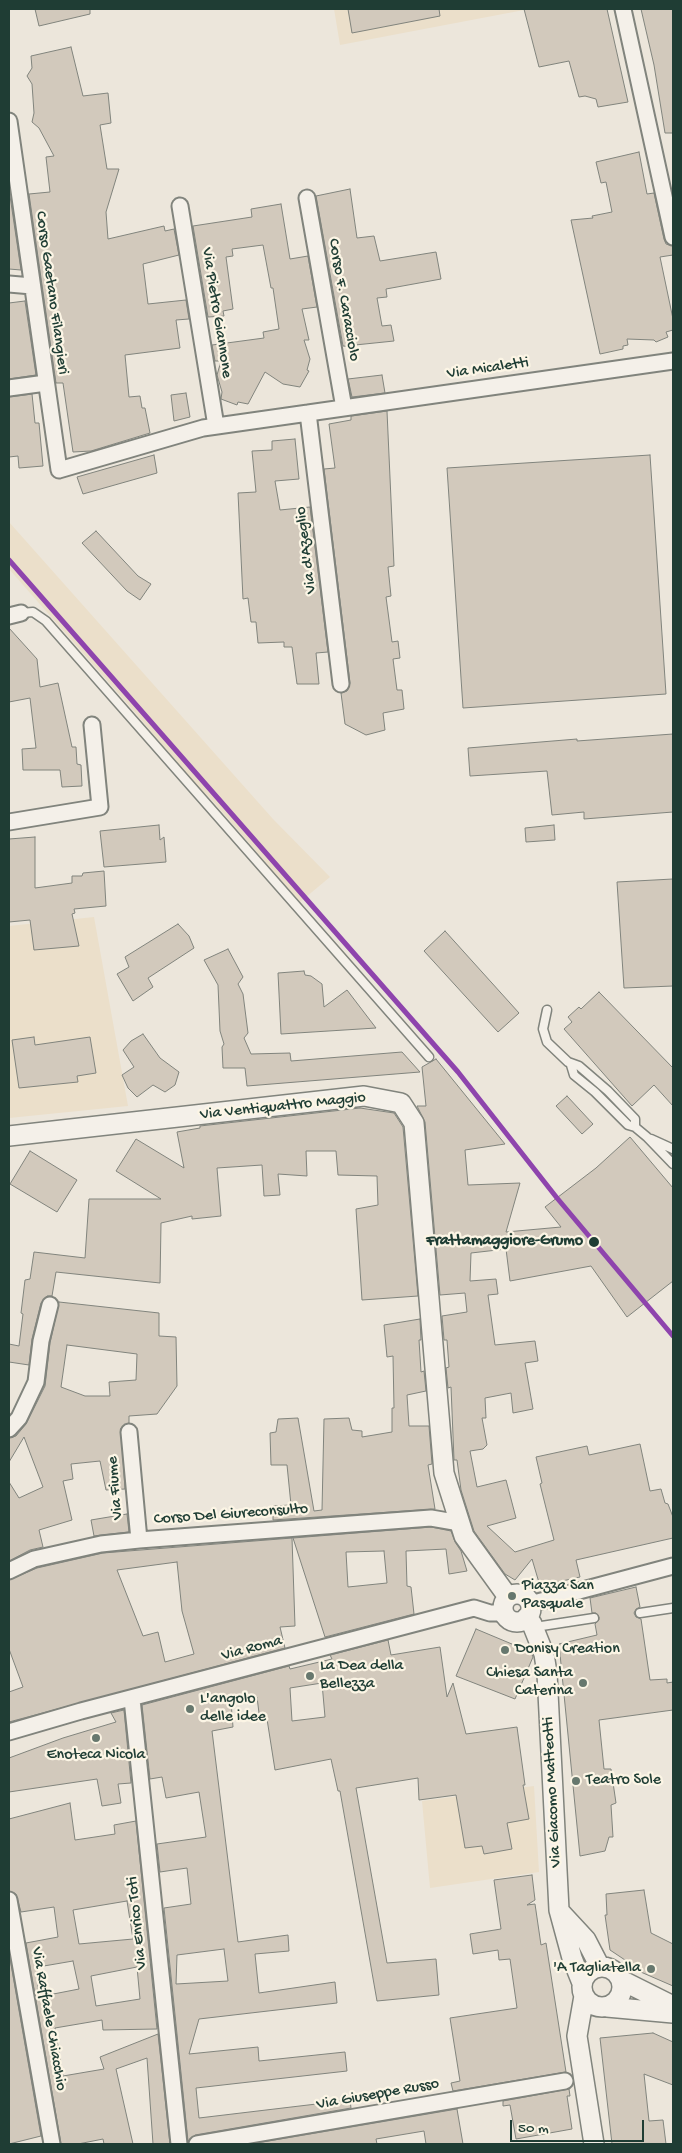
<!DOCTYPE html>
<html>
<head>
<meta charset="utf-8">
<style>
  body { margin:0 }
  #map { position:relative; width:682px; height:2153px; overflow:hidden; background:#ece6db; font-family:"Gochi Hand",sans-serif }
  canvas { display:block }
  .frame { position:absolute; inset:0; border:10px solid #1f3d34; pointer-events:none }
  .scale { position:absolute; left:510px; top:2120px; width:134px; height:22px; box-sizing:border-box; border:2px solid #1f3d34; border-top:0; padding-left:6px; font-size:15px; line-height:18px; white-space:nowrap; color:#1f3d34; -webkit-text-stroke:4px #fcf5e5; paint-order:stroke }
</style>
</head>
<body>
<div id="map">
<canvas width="682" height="2153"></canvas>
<div class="frame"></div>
<div class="scale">50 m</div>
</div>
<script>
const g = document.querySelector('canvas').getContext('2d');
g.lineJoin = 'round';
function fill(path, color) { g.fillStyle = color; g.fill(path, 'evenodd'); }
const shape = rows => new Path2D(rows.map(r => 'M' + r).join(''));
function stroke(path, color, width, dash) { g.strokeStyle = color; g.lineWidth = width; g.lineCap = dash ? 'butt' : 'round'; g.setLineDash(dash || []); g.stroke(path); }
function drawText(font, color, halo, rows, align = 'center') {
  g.font = font + ' "Gochi Hand",sans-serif'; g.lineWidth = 4.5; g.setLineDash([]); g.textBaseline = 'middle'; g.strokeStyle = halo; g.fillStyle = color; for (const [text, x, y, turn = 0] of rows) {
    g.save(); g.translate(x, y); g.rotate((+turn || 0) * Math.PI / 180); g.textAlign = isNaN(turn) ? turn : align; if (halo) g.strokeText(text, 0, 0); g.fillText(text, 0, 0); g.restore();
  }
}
const built = shape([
  [334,9,524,9,524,10,340,45],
  [9,522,273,819,330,877,300,902,210,798,194,783,132,709,9,569],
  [94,917,128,1106,9,1118,9,926],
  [534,1786,539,1872,430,1888,422,1801]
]);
const building = shape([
  [35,9,90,9,90,14,39,26,35,9],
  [348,9,439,9,440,16,352,33,348,9],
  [524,9,607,9,628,102,598,107,596,99,585,96,579,97,569,61,539,67,524,9],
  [641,9,673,9,673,133,665,133,654,65,641,9],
  [71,47,83,96,108,93,111,123,100,125,107,169,119,169,106,212,108,239,164,226,165,231,174,229,179,255,143,264,148,304,186,300,189,319,176,320,180,348,125,355,129,397,140,396,142,408,145,408,150,433,91,451,73,452,63,383,56,383,29,194,50,192,46,157,54,156,39,128,32,122,34,113,32,84,27,76,32,68,31,56,71,47],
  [639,152,647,194,654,193,664,239,666,244,673,246,673,255,660,257,673,319,673,330,666,332,668,337,656,342,654,340,627,339,628,345,623,346,623,349,600,354,571,220,593,218,592,216,612,212,606,182,601,183,596,162,639,152],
  [350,189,357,238,374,236,380,261,436,252,441,279,386,289,387,297,377,298,382,326,391,325,394,341,355,345,355,347,343,346,316,196,350,189],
  [9,196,10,196,21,270,9,269,9,196],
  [281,204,290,259,308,256,317,307,302,309,309,340,304,340,310,359,307,370,309,371,300,387,283,384,265,372,248,404,238,402,237,405,221,399,222,392,217,375,221,361,215,361,212,345,264,338,263,332,279,329,273,288,271,288,263,245,232,249,233,256,226,257,233,309,223,311,224,316,208,317,193,226,252,217,251,209,281,204],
  [25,301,36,375,9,379,9,303,25,301],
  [382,375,385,393,352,397,348,379,382,375],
  [186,393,190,417,174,421,171,395,186,393],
  [32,394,35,423,39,423,43,466,19,468,18,456,9,457,9,397,32,394],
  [387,411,394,566,388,567,391,596,386,597,392,642,398,641,400,658,393,659,397,690,402,690,404,709,383,713,385,730,366,735,345,724,341,693,347,691,350,683,324,469,335,468,329,424,351,420,351,416,387,411],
  [295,439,299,479,275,481,280,510,310,507,328,652,316,653,319,684,297,684,292,647,284,647,284,642,258,643,256,622,251,622,248,598,243,599,238,493,256,492,252,451,272,450,272,441,295,439],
  [154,455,157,473,83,494,77,477,154,455],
  [650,455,666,694,463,708,447,468,650,455],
  [96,531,138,576,151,584,140,600,127,591,82,543,96,531],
  [9,628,37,659,40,687,58,683,72,747,76,747,77,764,81,765,82,786,62,787,60,770,23,770,22,749,36,748,30,698,9,702,9,628],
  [673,734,673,812,584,819,584,812,552,815,547,771,470,776,468,748,577,739,577,741,673,734],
  [159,825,160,840,164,837,166,862,104,867,100,831,159,825],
  [554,825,555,840,526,842,525,828,554,825],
  [35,837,35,888,72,883,72,876,82,876,83,873,104,871,106,906,74,909,75,913,72,914,79,946,34,950,30,920,9,922,9,839,35,837],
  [673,879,673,986,624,988,617,882,673,879],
  [178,924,189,936,194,948,148,978,153,987,133,1001,117,974,129,967,125,957,178,924],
  [445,931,519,1013,498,1032,424,951,445,931],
  [228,949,243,977,238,984,243,994,248,1033,244,1038,251,1054,290,1053,291,1061,402,1052,420,1072,247,1086,245,1068,223,1068,222,1047,224,1044,220,1031,218,985,204,960,228,949],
  [304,971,305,975,311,976,322,984,324,1007,347,990,376,1028,281,1034,278,973,304,971],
  [599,992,673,1068,673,1106,654,1085,632,1106,564,1029,572,1022,568,1017,579,1007,581,1009,599,992],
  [143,1034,160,1058,179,1072,175,1085,165,1092,153,1085,137,1097,128,1088,122,1075,134,1067,123,1050,131,1041,143,1034],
  [34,1037,35,1045,90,1037,96,1073,77,1076,78,1082,19,1088,12,1040,34,1037],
  [436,1059,505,1144,465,1150,468,1185,520,1183,506,1232,561,1227,545,1207,596,1168,630,1137,673,1188,673,1281,627,1317,591,1266,510,1281,506,1249,471,1253,470,1281,496,1279,498,1294,488,1295,495,1345,535,1341,538,1361,525,1363,533,1409,513,1413,511,1393,485,1398,486,1418,482,1418,487,1445,483,1449,470,1451,477,1487,506,1480,516,1518,487,1526,515,1552,554,1540,540,1484,542,1483,536,1457,587,1446,589,1455,640,1444,650,1491,661,1489,665,1503,668,1504,673,1517,673,1538,576,1560,580,1577,540,1586,532,1559,515,1580,505,1574,474,1531,461,1490,457,1460,454,1460,451,1387,448,1388,446,1368,449,1367,447,1340,444,1340,442,1316,467,1312,465,1293,440,1295,425,1122,417,1106,426,1106,422,1067,436,1059],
  [567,1096,593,1124,582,1134,556,1106,567,1096],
  [360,1108,394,1113,403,1127,418,1296,362,1300,356,1209,378,1205,377,1176,338,1175,336,1151,306,1151,307,1176,278,1174,280,1195,264,1196,262,1165,217,1168,221,1216,192,1219,192,1216,161,1223,160,1283,56,1272,52,1296,47,1296,41,1303,32,1339,29,1365,9,1362,9,1344,19,1346,23,1314,21,1313,25,1280,30,1279,34,1252,85,1258,89,1199,161,1199,116,1171,136,1139,184,1168,177,1132,200,1128,200,1126,360,1108],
  [30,1151,77,1180,57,1212,10,1184,30,1151],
  [59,1302,159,1313,159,1336,176,1337,177,1386,157,1414,129,1416,129,1423,121,1428,125,1489,106,1490,100,1461,71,1464,73,1479,63,1481,72,1520,39,1530,43,1547,30,1550,9,1561,9,1482,19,1498,43,1487,24,1437,9,1462,9,1438,16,1436,26,1424,45,1386,50,1343,59,1302],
  [67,1345,137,1354,136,1380,109,1382,110,1396,85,1396,61,1387,67,1345],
  [420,1319,421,1340,419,1340,421,1372,424,1371,426,1391,407,1395,409,1426,429,1426,432,1464,428,1465,435,1509,273,1520,273,1506,291,1505,287,1465,271,1465,270,1433,276,1432,278,1419,298,1418,314,1511,322,1510,324,1419,349,1418,352,1430,362,1431,362,1437,392,1432,392,1408,394,1408,393,1356,387,1357,384,1325,420,1319],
  [127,1514,129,1532,94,1536,91,1520,127,1514],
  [431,1527,451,1531,455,1542,461,1551,467,1571,449,1574,446,1549,406,1551,407,1586,411,1587,414,1614,325,1637,293,1538,431,1527],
  [384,1551,387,1583,348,1587,346,1552,384,1551],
  [292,1538,295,1626,280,1627,285,1648,9,1722,9,1692,23,1687,9,1649,9,1580,37,1568,103,1553,292,1538],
  [177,1562,182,1611,194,1654,165,1662,158,1632,143,1636,117,1570,177,1562],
  [636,1587,640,1607,636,1609,634,1613,636,1617,641,1619,650,1680,667,1679,667,1683,673,1682,673,1710,599,1720,604,1769,611,1769,616,1803,611,1805,613,1837,609,1837,605,1851,580,1856,559,1644,597,1635,595,1624,599,1620,599,1617,596,1613,592,1613,590,1598,636,1587],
  [476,1629,531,1652,533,1657,515,1699,456,1676,476,1629],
  [388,1640,391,1655,440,1647,447,1697,453,1683,466,1734,517,1727,525,1785,523,1785,529,1819,507,1823,512,1849,484,1854,482,1846,465,1848,456,1795,419,1800,418,1778,356,1788,387,1963,436,1959,439,1995,377,2001,340,1791,338,1791,331,1759,275,1770,267,1719,260,1721,257,1697,231,1702,233,1727,212,1731,238,1942,288,1935,289,1951,255,1954,259,1993,335,1982,337,2003,199,2019,189,2054,258,2047,259,2061,345,2052,347,2071,196,2088,199,2118,350,2100,351,2108,195,2135,188,2141,164,1908,191,1904,187,1868,160,1872,157,1844,206,1837,199,1792,166,1798,162,1777,150,1779,142,1705,289,1666,290,1669,332,1659,330,1655,388,1640],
  [322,1683,325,1717,292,1721,290,1688,322,1683],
  [224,1949,228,1981,176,1984,177,1955,224,1949],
  [124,1710,131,1783,118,1784,121,1803,102,1806,97,1779,9,1792,9,1758,63,1738,116,1722,111,1713,124,1710],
  [70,1803,75,1840,115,1834,114,1825,136,1821,157,2029,103,2030,102,2020,55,2028,63,2076,104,2069,100,2057,158,2034,170,2144,153,2144,147,2058,116,2069,133,2144,104,2144,103,2139,78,2144,61,2144,26,1943,58,1937,54,1907,21,1912,16,1894,9,1891,9,1819,70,1803],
  [127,1901,133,1939,79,1944,73,1910,127,1901],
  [73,1961,79,1989,38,1997,38,1967,73,1961],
  [137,1967,140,1999,96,2006,91,1976,137,1967],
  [532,1875,535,1900,527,1905,535,1904,541,1945,546,1943,566,2072,453,2091,451,2083,460,2081,450,2018,517,2008,510,1959,499,1960,498,1950,473,1954,470,1934,501,1929,494,1880,532,1875],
  [644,1890,651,1933,673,1944,673,1986,627,1966,628,1962,610,1950,605,1915,607,1915,606,1894,644,1890],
  [9,1953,41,2136,9,2144,9,1953],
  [653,2033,673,2042,673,2085,644,2074,649,2121,663,2120,666,2144,612,2144,600,2038,653,2033],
  [569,2089,570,2096,567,2096,572,2129,516,2139,510,2105,503,2106,503,2101,569,2089],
  [457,2109,463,2144,426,2144,424,2131,376,2139,377,2144,251,2144,457,2109]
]);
const service = shape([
  [21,613,33,612,46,621,429,1057],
  [547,1010,543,1029,547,1042,568,1062,579,1066,608,1091,635,1119,635,1127],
  [571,1065,574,1075,595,1092,628,1125,635,1127,647,1137,673,1164],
  [651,1139,673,1149],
  [640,1613,673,1608],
  [535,1627,594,1618]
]);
const minor = shape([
  [623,9,673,237],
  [9,121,59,470,203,428,673,361],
  [307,198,344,408],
  [180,206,216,426],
  [9,284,32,286],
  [9,388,46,383],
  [308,413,341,684],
  [9,616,21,613],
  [9,822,100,807,92,725],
  [9,1429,19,1418,36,1382,41,1341,50,1305],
  [129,1432,139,1540],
  [9,1571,34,1559,101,1544,139,1540,431,1518,460,1523],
  [530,1604,673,1566],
  [132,1699,179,2144],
  [9,1732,81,1711,474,1608,490,1613,504,1613],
  [9,1900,52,2144],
  [197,2144,565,2081]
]);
const tertiary = shape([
  [9,1136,364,1096,401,1103,414,1123,444,1473,464,1536,508,1597],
  '503 1608a14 14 0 1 1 28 0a14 14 0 1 1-28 0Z',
  [527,1617,532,1624,544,1654,547,1673,559,1910,572,1958,582,1983],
  [561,1913,586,1940,600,1967],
  '582 1987a20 20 0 1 1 40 0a20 20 0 1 1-40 0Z',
  [621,1980,673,2006],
  [584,1996,577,2036,594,2144],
  [607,2007,673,2013]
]);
const rail1 = shape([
  [9,560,458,1072,557,1198,673,1336]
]);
const markers = [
  [594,1242,6,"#1f3d34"],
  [512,1596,5,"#67786e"],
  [505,1650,5,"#67786e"],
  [310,1676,5,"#67786e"],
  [583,1683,5,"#67786e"],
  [190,1709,5,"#67786e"],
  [96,1738,5,"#67786e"],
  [576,1781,5,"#67786e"],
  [651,1969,5,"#67786e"]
];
const streetNames = [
  ["Corso Gaetano Filangieri",51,293,82],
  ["Corso F. Caracciolo",343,300,80],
  ["Via Pietro Giannone",216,313,81],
  ["Via Micaletti",488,369,-8],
  ["Via d'Azeglio",307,550,-97],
  ["Via Ventiquattro Maggio",283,1107,-6],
  ["Via Fiume",116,1488,-95],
  ["Corso Del Giureconsulto",231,1515,-4],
  ["Via Roma",252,1649,-15],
  ["Via Giacomo Matteotti",553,1792,-93],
  ["Via Enrico Toti",138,1923,-96],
  ["Via Raffaele Chiacchio",48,2019,80],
  ["Via Giuseppe Russo",378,2095,-10]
];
const stopNames = [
  ["Frattamaggiore-Grumo",583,1242]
];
const poiNames = [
  ["Piazza San",522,1587],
  ["Pasquale",522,1605],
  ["Donisy Creation",515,1650],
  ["La Dea della",320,1667],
  ["Bellezza",320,1685],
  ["Chiesa Santa",573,1674,"right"],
  ["Caterina",573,1692,"right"],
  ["L'angolo",200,1700],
  ["delle idee",200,1718],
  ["Enoteca Nicola",96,1756,"center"],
  ["Teatro Sole",586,1781],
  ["'A Tagliatella",641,1969,"right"]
];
fill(built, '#ebdfca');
fill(building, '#d2c9bc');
stroke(building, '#81847d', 1);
stroke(service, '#81847d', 11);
stroke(minor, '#81847d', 19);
stroke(tertiary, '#81847d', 22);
stroke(service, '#f4f0e9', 8);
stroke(minor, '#f4f0e9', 15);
stroke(tertiary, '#f4f0e9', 19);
stroke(rail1, '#8e44ad', 5);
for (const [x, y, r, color] of markers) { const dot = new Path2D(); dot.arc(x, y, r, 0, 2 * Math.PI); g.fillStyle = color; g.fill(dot); stroke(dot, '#fcf5e5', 2); }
drawText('16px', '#1f3d34', '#fcf5e5', streetNames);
drawText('bold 16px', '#1f3d34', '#fcf5e5', stopNames, 'right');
drawText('16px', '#1f3d34', '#fcf5e5', poiNames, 'left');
</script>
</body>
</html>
